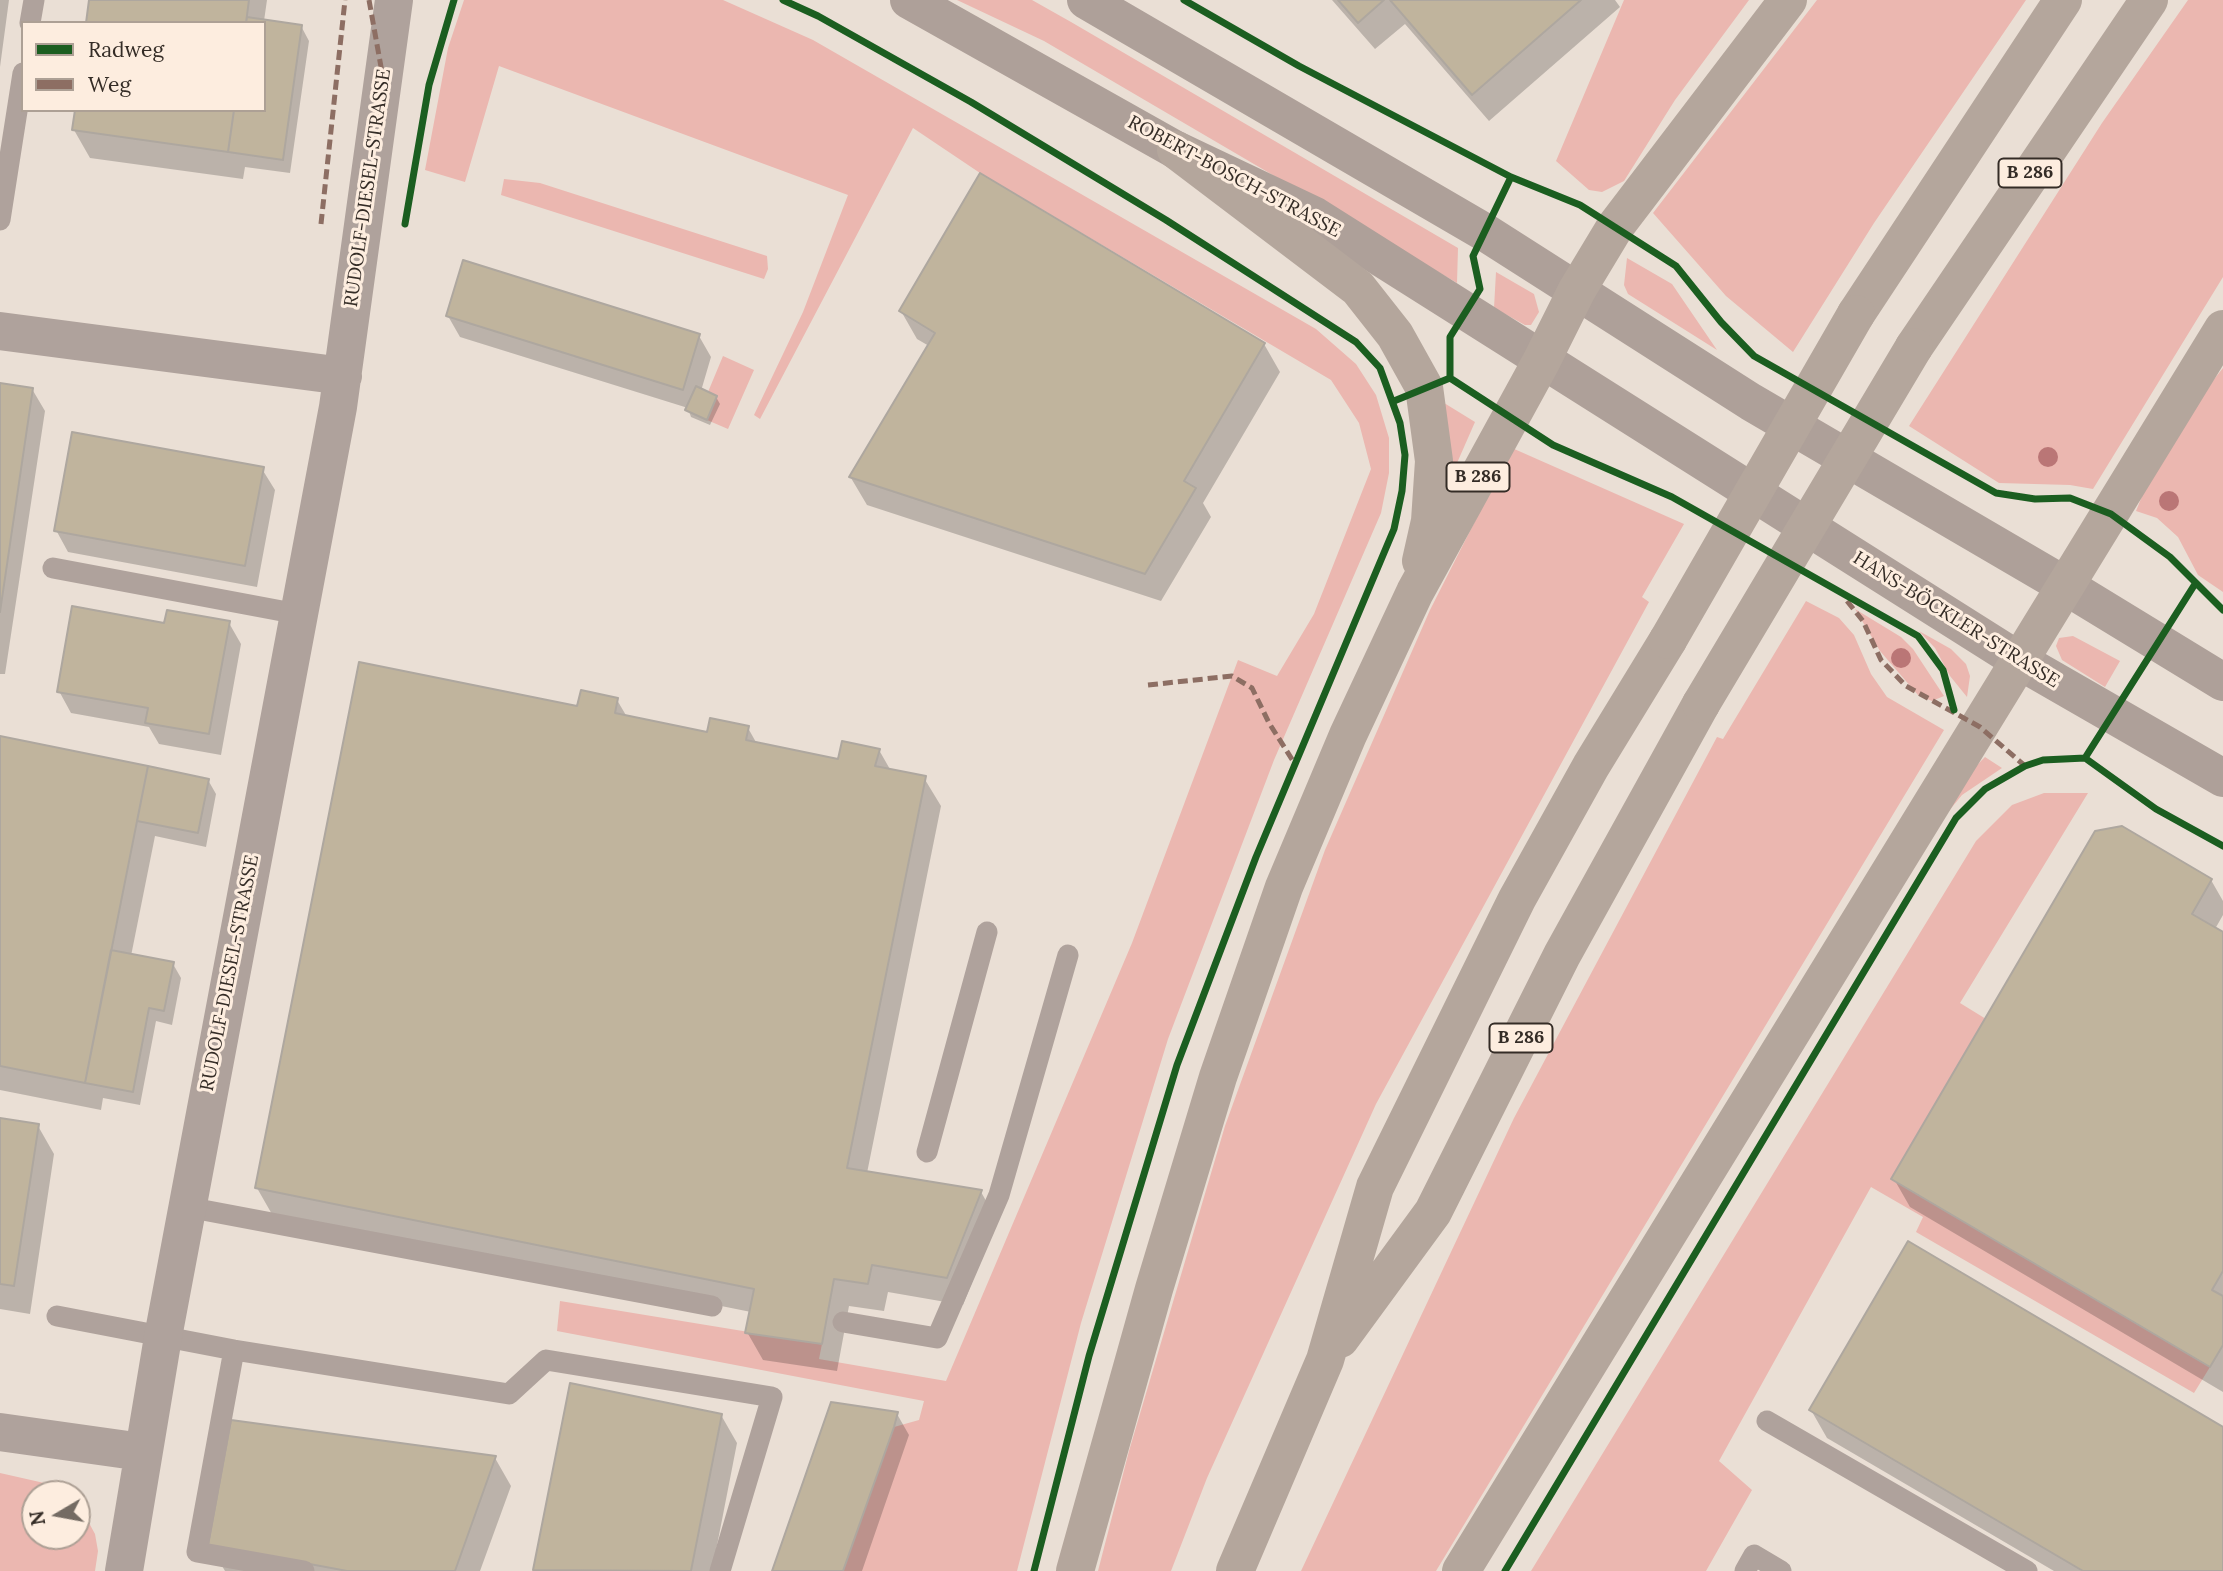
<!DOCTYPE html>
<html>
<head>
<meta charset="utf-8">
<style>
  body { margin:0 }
  #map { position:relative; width:2223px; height:1571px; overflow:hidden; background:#eadfd5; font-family:Lora,serif }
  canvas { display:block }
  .legend { position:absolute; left:21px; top:21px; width:245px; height:91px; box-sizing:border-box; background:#fdeddf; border:2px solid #ada095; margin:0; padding:9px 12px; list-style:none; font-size:21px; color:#342c26 }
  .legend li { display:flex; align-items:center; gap:14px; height:35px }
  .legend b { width:35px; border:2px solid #ada095 }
  .north { position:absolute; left:21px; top:1480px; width:70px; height:70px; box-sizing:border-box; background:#fdeddf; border:2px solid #ada095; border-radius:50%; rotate:260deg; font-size:19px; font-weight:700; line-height:28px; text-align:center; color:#342c26 }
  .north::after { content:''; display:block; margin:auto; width:24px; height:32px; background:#746b63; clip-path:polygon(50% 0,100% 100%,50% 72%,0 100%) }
</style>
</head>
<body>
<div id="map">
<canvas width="2223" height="1571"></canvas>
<ul class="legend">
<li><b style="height:9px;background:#1b5e20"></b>Radweg</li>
<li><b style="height:9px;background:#8d6e63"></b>Weg</li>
</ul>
<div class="north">N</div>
</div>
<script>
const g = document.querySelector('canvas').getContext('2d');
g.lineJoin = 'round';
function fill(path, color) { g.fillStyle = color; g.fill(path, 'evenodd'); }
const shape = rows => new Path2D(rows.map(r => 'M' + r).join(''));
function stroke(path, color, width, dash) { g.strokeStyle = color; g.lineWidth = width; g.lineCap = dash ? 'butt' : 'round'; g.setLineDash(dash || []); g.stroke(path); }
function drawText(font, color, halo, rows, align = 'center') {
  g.font = font + ' Lora,serif'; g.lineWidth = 6; g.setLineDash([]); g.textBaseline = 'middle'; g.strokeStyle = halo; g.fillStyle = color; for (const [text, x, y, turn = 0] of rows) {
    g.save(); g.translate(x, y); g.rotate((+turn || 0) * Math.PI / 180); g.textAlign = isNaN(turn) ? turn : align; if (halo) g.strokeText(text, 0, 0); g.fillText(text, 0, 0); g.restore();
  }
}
const green = shape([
  [464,0,723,0,813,40,1316,329,1356,364,1376,395,1389,438,1389,473,1381,513,1274,760,1168,1039,1081,1323,1017,1571,843,1571,894,1427,919,1420,924,1401,557,1331,560,1301,822,1344,819,1359,946,1381,1132,943,1238,660,1277,676,1314,614,1371,469,1359,423,1331,380,980,173,913,128,760,419,754,415,803,312,848,195,499,66,465,182,425,170,448,48],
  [957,0,1032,0,1071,22,1458,248,1457,283,1044,41],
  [1624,0,1749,0,1675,100,1624,181,1602,192,1589,190,1556,161],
  [1817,0,2026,0,1874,223,1793,352,1726,296,1653,213],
  [2188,0,2223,0,2223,277,2093,489,2070,485,1999,483,1909,426,2102,123],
  [504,179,540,183,767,256,768,269,764,279,501,195],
  [1627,258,1672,284,1717,350,1628,294,1624,285],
  [1496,272,1534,294,1539,312,1531,325,1525,325,1494,308],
  [723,356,754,370,728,429,707,420,717,396,708,392],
  [2223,368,2223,592,2198,575,2178,537,2157,518,2136,511,2147,484,2195,403],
  [1436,398,1475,422,1457,463,1453,465],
  [1512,448,1684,524,1642,597,1649,602,1376,1104,1207,1478,1171,1571,1098,1571,1129,1451,1225,1126,1325,850,1430,610],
  [1806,601,1839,618,1854,635,1871,674,1887,697,1944,730,1436,1571,1301,1571,1514,1118,1717,737,1723,739],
  [1855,609,1901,637,1913,649,1944,696,1932,701,1918,695,1880,651],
  [1919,631,1951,649,1966,664,1970,676,1967,697,1950,676,1935,648],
  [2073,636,2120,661,2105,687,2062,660,2056,646,2059,638],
  [1985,757,2002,768,1962,795,1948,812,1974,768],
  [2044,793,2088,793,1960,1003,1986,1019,1892,1179,2210,1367,2194,1393,1916,1232,1923,1217,1871,1187,1719,1461,1752,1490,1706,1571,1531,1571,1976,841,2012,805],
  [0,1473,53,1485,70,1494,35,1494,35,1536,77,1536,77,1501,95,1534,98,1551,95,1571,0,1571]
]);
const shadow = shape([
  [0,0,9,0,0,67],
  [91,0,267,0,264,21,301,26,309,41,290,173,245,167,243,179,90,158,74,130,264,110,264,23,88,23],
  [1332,0,1615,0,1620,7,1489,121,1405,24,1375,49],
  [901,311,1264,344,1280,372,1203,503,1211,517,1161,601,867,505,851,478,929,346,917,339],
  [448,316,699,336,711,357,701,391,716,397,720,404,710,425,691,417,688,408,460,337],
  [0,384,32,389,45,411,5,674,0,674],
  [262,469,275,490,257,587,68,552,56,530],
  [229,623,241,644,221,755,159,744,149,727,71,713,59,691,166,625],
  [617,700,627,717,709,734,748,728,757,744,840,761,879,750,891,771,924,778,941,806,867,1173,981,1192,997,1220,963,1305,888,1292,884,1311,849,1306,837,1371,763,1360,747,1332,751,1312,273,1216,257,1188,579,708],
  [0,739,208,780,216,794,206,847,155,836,131,956,173,964,181,978,172,1025,156,1021,140,1105,103,1098,101,1110,0,1090],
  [2211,880,2223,901,2223,915,2215,929,2223,934,2223,1392,1910,1207,1894,1179],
  [0,1120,38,1126,54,1154,30,1314,0,1309],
  [1811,1410,2223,1429,2223,1571,2054,1571,1827,1438],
  [897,1414,909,1435,862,1571,774,1571],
  [721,1415,737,1443,712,1571,535,1571],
  [495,1458,511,1486,480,1571,225,1571,210,1545]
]);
const building = shape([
  [89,0,249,0,246,23,86,23,89,0],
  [1338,0,1384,0,1358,23,1338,0],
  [1390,0,1581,0,1472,95,1390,0],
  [247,17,302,25,283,160,228,152,234,110,264,110,264,23,246,23,247,17],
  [75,110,234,110,228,152,72,130,75,110],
  [980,173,1265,343,1184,481,1196,488,1145,574,849,477,935,333,899,311,980,173],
  [463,260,700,334,683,390,446,316,463,260],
  [0,383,33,388,0,612,0,383],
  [696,386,717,396,707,420,685,410,696,386],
  [72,432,264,467,245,566,54,531,72,432],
  [72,606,164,623,167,610,230,621,209,734,145,723,148,708,57,692,72,606],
  [359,662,577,706,581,690,618,698,615,713,707,732,710,718,749,726,746,740,838,759,842,741,880,749,875,766,926,776,847,1168,982,1190,947,1278,872,1265,868,1284,834,1279,822,1344,745,1333,754,1289,255,1188,359,662],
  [0,736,148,766,85,1083,0,1066,0,736],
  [148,766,209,779,198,833,137,821,148,766],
  [2122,826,2212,879,2192,914,2223,932,2223,1271,2212,1290,2223,1296,2223,1345,2210,1367,1891,1179,2095,831,2122,826],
  [111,950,174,962,164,1011,149,1008,133,1092,85,1083,111,950],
  [0,1118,39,1124,14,1286,0,1284,0,1118],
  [1908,1241,2223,1427,2223,1571,2083,1571,1809,1410,1908,1241],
  [570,1383,722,1414,691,1571,533,1570,570,1383],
  [831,1402,898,1412,894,1427,843,1571,772,1571,831,1402],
  [231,1420,496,1456,455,1571,347,1571,208,1545,231,1420]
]);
const lane = shape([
  [30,23,34,0],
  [0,220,23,73],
  [53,568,298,614],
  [927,1152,987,932],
  [187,1207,712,1306],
  [57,1316,234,1350,509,1394,546,1360,772,1397,720,1571],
  [843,1322,937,1338,999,1195,1068,955],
  [234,1350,197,1552,304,1571],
  [1767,1421,2027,1571],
  [1745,1571,1754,1555,1781,1571]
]);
const street = shape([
  [0,331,343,376],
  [0,1432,142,1452],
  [124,1571,163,1337,338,407,394,0]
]);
const secondary = shape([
  [909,0,1176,150,1315,216,2018,660,2223,778],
  [1086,0,1486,233,1751,402,2064,585,2223,682]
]);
const highway = shape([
  [1176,150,1358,288,1395,335,1424,387,1434,461,1430,521,1421,561],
  [1856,314,2063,0],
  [1914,347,2149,0],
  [1340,1339,1433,1212,1562,955,1701,704],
  [1075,1571,1154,1289,1218,1077,1284,887,1348,735,1415,592,1541,362,1577,290,1615,227,1788,0],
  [1235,1571,1325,1360,1375,1187,1517,899,1591,766,1668,640],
  [1461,1571,2223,329]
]);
const highwayBridge = shape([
  [1668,640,1856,314],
  [1701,704,1914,347]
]);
const quiet = shape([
  [369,0,383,78],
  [321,224,345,0],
  [1847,601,1863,621,1881,660,1906,686,1980,727,2025,766],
  [1148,685,1232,676,1252,688,1269,723,1295,764]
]);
const cycleway = shape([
  [783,0,818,16,971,102,1166,220,1356,342,1380,368,1400,423,1405,455,1402,491,1394,529,1256,857,1177,1065,1089,1356,1034,1571],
  [1184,0,1299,66,1511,177,1580,205,1676,266,1721,322,1754,356,1996,493,2035,499,2070,498,2111,514,2170,557,2223,610],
  [405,224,429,85,454,0],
  [1450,378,1553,445,1672,497,1918,636,1943,670,1954,710],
  [1394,401,1450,378,1450,337,1480,289,1473,256,1511,177],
  [2085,758,2195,584],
  [1505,1571,1956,818,1985,789,2025,766,2043,760,2085,758,2156,809,2223,846]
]);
const trees = [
  [2048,457],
  [2169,501],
  [1901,658]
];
const shields = [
  [2030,173,63],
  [1478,477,63],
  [1521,1038,63]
];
const shieldNames = [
  ["B 286",2030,173],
  ["B 286",1478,477],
  ["B 286",1521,1038]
];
const streetNames = [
  ["ROBERT-BOSCH-STRASSE",1234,177,28],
  ["RUDOLF-DIESEL-STRASSE",368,188,-82],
  ["HANS-BÖCKLER-STRASSE",1956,620,32],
  ["RUDOLF-DIESEL-STRASSE",230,973,-79]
];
fill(green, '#ebb7b0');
fill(shadow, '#0003');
fill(building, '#c0b49d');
stroke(building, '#aea79f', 2);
stroke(lane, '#afa29c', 21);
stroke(street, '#afa29c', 38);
stroke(secondary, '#aea099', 38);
stroke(highway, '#b4a69c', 38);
stroke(highwayBridge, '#b4a69c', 38);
stroke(quiet, '#8d6e63', 5, [10, 5]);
stroke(cycleway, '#1b5e20', 7);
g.fillStyle = '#ba7676';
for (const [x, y] of trees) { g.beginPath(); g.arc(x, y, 10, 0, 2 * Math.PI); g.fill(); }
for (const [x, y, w] of shields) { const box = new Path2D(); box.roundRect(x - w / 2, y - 14.5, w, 29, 5); g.fillStyle = '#fdeddf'; g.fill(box); stroke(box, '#342c26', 2); }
drawText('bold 18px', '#342c26', null, shieldNames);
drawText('19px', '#342c26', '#fdeddf', streetNames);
</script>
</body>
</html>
